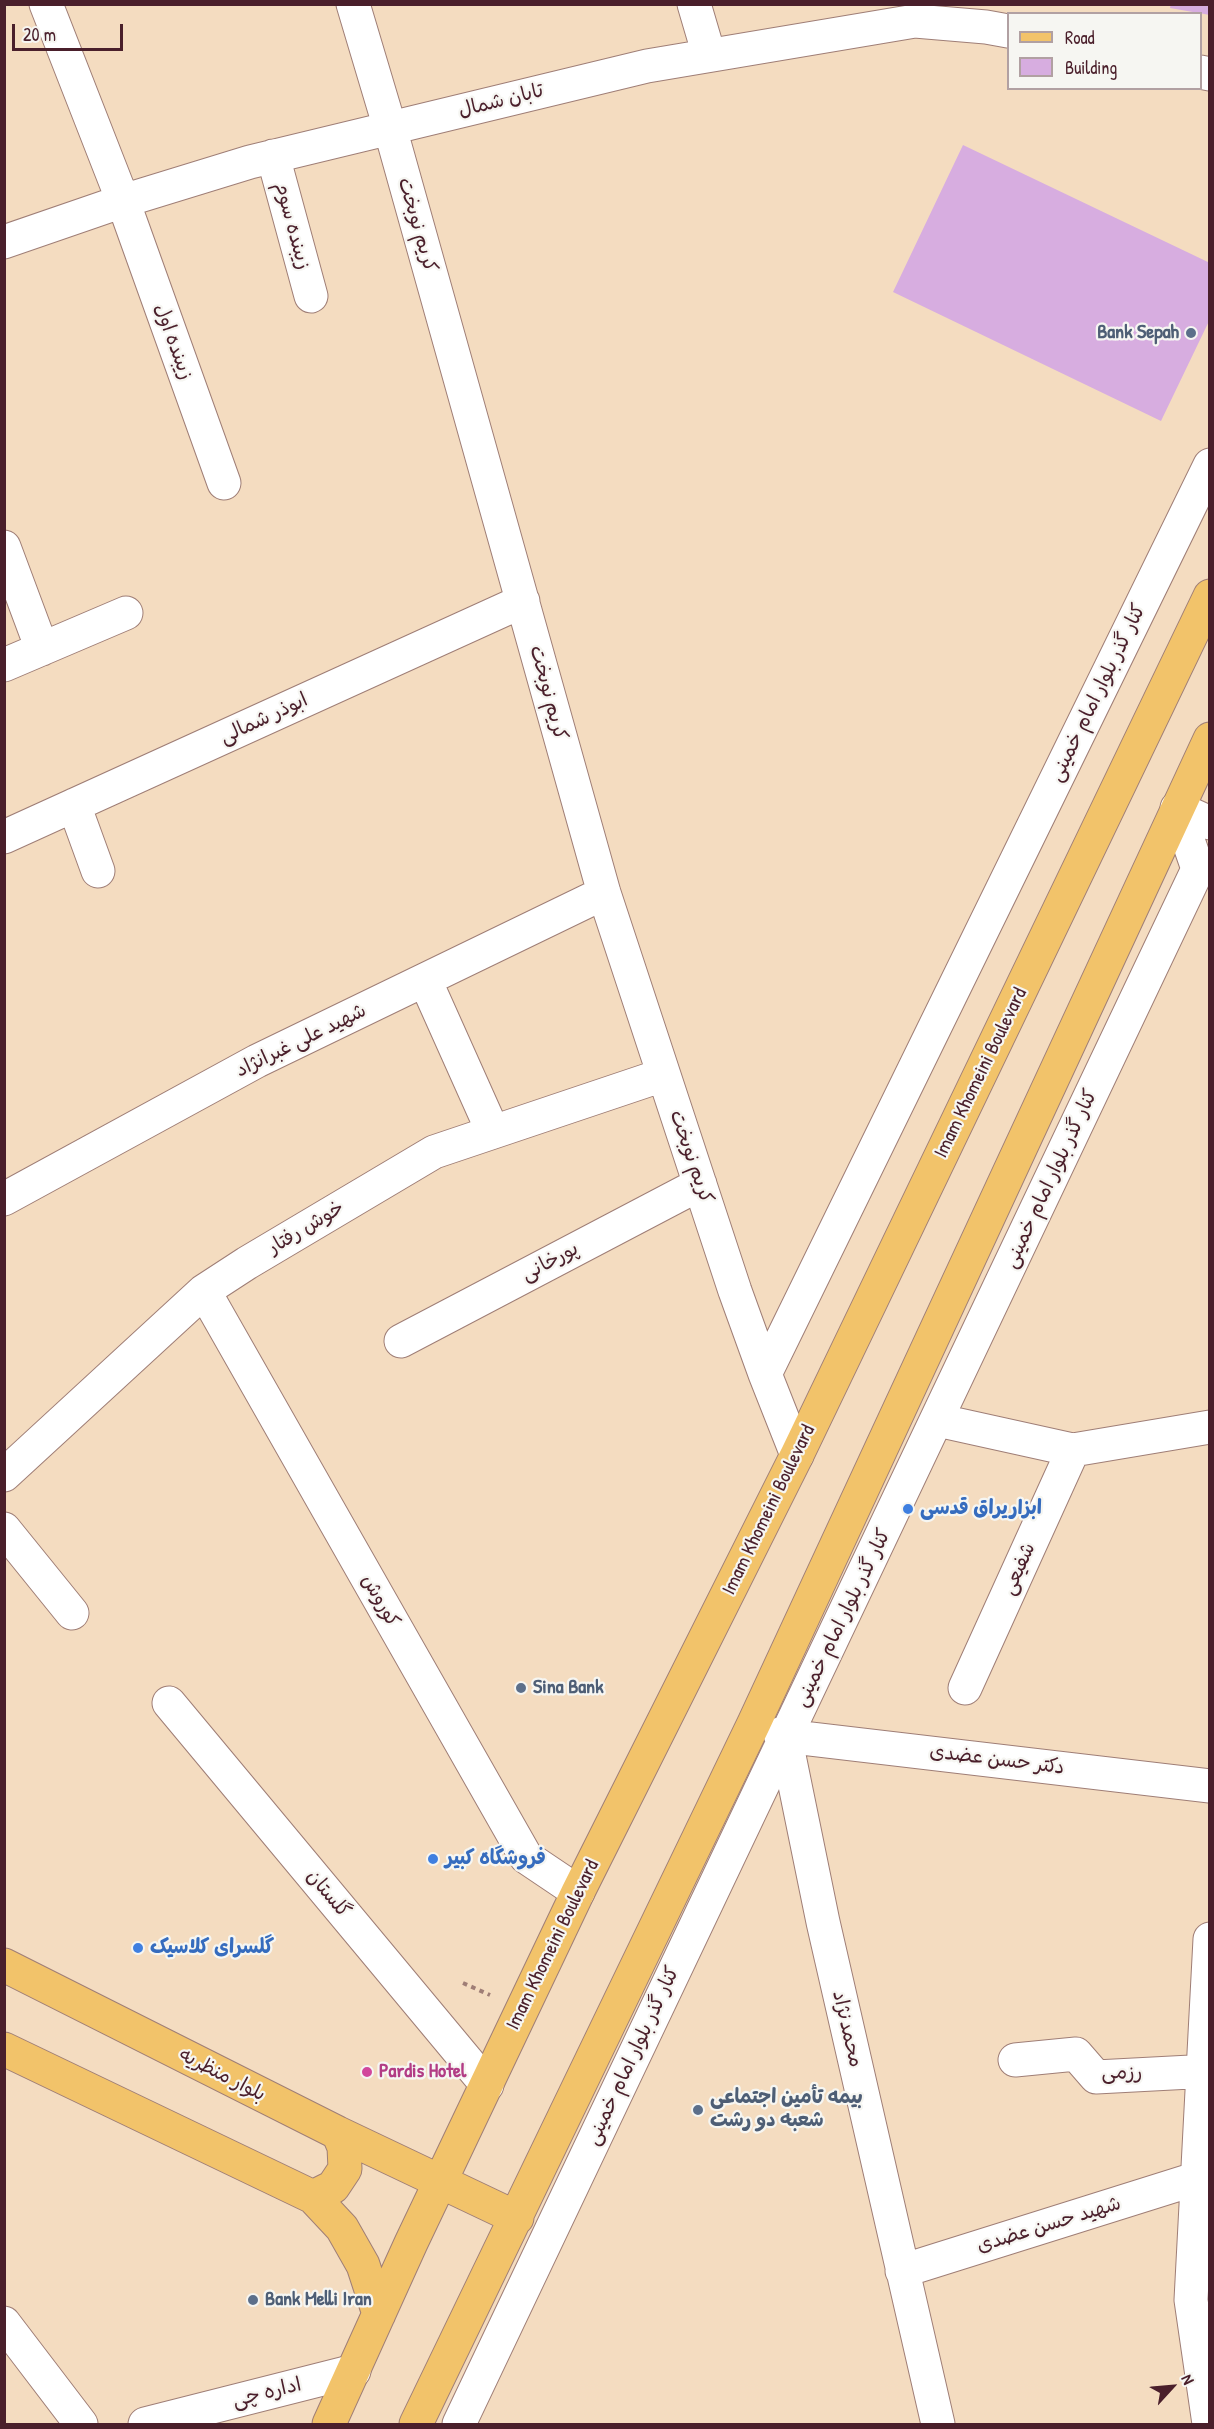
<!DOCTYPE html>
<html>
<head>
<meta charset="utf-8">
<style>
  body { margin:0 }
  #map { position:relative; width:1214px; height:2429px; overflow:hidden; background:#f4dcc0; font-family:"Patrick Hand",sans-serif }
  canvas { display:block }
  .frame { position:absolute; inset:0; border:6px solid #4a1f2b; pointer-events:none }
  .legend { position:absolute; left:1007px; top:12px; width:195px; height:78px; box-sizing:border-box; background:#f6f6f2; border:2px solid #b1a0a2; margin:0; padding:8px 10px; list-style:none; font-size:18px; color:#4a1f2b }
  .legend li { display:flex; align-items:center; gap:12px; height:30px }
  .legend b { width:30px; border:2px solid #b1a0a2 }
  .north { position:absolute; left:1142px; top:2357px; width:60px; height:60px; -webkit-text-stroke:4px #f6f6f2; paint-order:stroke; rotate:64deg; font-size:16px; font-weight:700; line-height:24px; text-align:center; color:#4a1f2b }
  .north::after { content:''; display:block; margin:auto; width:21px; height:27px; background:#4a1f2b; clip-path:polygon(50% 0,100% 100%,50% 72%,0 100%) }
  .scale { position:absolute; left:12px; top:24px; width:111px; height:27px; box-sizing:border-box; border:3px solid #4a1f2b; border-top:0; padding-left:8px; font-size:18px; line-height:21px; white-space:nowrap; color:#4a1f2b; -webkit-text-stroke:4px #f6f6f2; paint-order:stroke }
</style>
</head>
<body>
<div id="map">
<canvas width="1214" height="2429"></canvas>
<div class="frame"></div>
<ul class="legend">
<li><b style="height:8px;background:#f2c36a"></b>Road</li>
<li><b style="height:16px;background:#d7ade0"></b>Building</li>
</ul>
<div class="north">N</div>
<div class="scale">20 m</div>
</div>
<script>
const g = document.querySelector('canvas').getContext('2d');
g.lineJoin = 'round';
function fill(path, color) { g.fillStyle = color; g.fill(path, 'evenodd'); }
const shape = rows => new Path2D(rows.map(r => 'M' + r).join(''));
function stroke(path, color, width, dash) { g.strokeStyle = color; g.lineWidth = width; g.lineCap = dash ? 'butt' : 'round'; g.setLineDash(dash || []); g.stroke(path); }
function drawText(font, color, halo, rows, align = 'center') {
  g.font = font + ' "Patrick Hand","Playpen Sans Arabic",sans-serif'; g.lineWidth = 4.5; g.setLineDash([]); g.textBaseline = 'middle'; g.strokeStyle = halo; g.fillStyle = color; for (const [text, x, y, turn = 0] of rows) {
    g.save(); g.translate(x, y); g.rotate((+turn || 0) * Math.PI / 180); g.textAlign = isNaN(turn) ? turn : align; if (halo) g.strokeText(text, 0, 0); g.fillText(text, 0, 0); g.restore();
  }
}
const building = shape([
  [1171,4,1210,4,1210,15,1170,8],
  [963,145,1210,263,1210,319,1161,421,893,292]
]);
const path = shape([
  [463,1983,490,1995]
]);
const minor = shape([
  [46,4,123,201,224,483],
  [353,4,390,128,604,893,735,1291,765,1374,797,1455],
  [694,4,709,55],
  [1200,72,1210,74],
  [273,156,311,296],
  [4,242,123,201,250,162,647,66,915,21,986,27,1008,31],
  [4,547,42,649],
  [4,665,126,613],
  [74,805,98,871],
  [1177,808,1210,823],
  [4,837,523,601],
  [425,980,493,1132],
  [4,1199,257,1061,604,893],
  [204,1291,526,1857,578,1892],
  [401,1341,700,1184],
  [765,1374,1210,465],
  [937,1420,1073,1450,1210,1427],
  [4,1475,204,1291,247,1263,434,1152,663,1075],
  [4,1529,72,1613],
  [965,1688,1073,1450],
  [169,1703,487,2085],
  [780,1734,785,1736,823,1922,938,2424],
  [785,1736,1210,1786],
  [1015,2060,1076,2054,1096,2077,1210,2071],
  [902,2271,1195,2179],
  [4,2323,81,2424],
  [145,2424,354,2371],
  [459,2424,1198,869,1177,808],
  [1209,2424,1191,2300,1210,1939]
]);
const major = shape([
  [4,1965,338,2133,517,2218],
  [4,2049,313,2197,342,2228,363,2265,379,2314],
  [313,2197,333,2187,345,2169,344,2147,338,2133],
  [329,2424,411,2243,578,1892,797,1455,1210,596],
  [416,2424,754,1723,1210,739]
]);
const markers = [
  [1191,333,6,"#5c6f8a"],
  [908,1509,6,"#3f7fe0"],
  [521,1688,6,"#5c6f8a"],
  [433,1859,6,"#3f7fe0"],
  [138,1948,6,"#3f7fe0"],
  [367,2072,6,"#d1479c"],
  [698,2110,6,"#5c6f8a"],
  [253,2300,6,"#5c6f8a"]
];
const streetNames = [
  ["تابان شمال",501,101,-14],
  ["کریم نوبخت",417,225,74],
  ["زیبنده سوم",292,226,75],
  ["زیبنده اول",173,342,70],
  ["کریم نوبخت",548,693,75],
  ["کنار گذر بلوار امام خمینی",1098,693,-64],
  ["ابوذر شمالی",264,719,-25],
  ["شهید علی غبرانژاد",301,1041,-26],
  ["Imam Khomeini Boulevard",981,1073,-64],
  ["کریم نوبخت",691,1157,71],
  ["کنار گذر بلوار امام خمینی",1051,1179,-65],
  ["خوش رفتار",306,1228,-31],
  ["پورخانی",550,1262,-28],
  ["Imam Khomeini Boulevard",769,1510,-64],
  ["شفیعی",1019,1569,-66],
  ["کوروش",380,1601,60],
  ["کنار گذر بلوار امام خمینی",843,1618,-64],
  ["دکتر حسن عضدی",997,1760,7],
  ["گلستان",328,1894,50],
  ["Imam Khomeini Boulevard",553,1945,-64],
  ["محمدنژاد",847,2029,77],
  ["کنار گذر بلوار امام خمینی",633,2056,-65],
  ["رزمی",1122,2073,1],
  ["بلوار منظریه",222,2075,27],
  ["شهید حسن عضدی",1049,2225,-17],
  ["اداره چی",267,2393,-14]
];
const serviceNames = [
  ["Bank Sepah",1179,333,"right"],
  ["Sina Bank",533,1688],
  ["بیمه تأمین اجتماعی",710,2098],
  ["شعبه دو رشت",710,2121],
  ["Bank Melli Iran",265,2300]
];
const shopNames = [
  ["ابزاریراق قدسی",920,1509],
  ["فروشگاه کبیر",445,1859],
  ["گلسرای کلاسیک",150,1948]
];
const hotelNames = [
  ["Pardis Hotel",379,2072]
];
fill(building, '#d7ade0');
stroke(minor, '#9f7e76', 35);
stroke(major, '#9f7e76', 35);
stroke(path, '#9f7e76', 4, [4.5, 4.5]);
stroke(minor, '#fff', 33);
stroke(major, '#f2c36a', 33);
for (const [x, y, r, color] of markers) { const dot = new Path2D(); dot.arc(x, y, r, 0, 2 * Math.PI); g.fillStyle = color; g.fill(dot); stroke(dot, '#f6f6f2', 2); }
drawText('20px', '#4a1f2b', '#f6f6f2', streetNames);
drawText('bold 20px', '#4e5e75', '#f6f6f2', serviceNames, 'left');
drawText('bold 20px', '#366cbe', '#f6f6f2', shopNames, 'left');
drawText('bold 20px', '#b23c85', '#f6f6f2', hotelNames, 'left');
</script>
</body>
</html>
